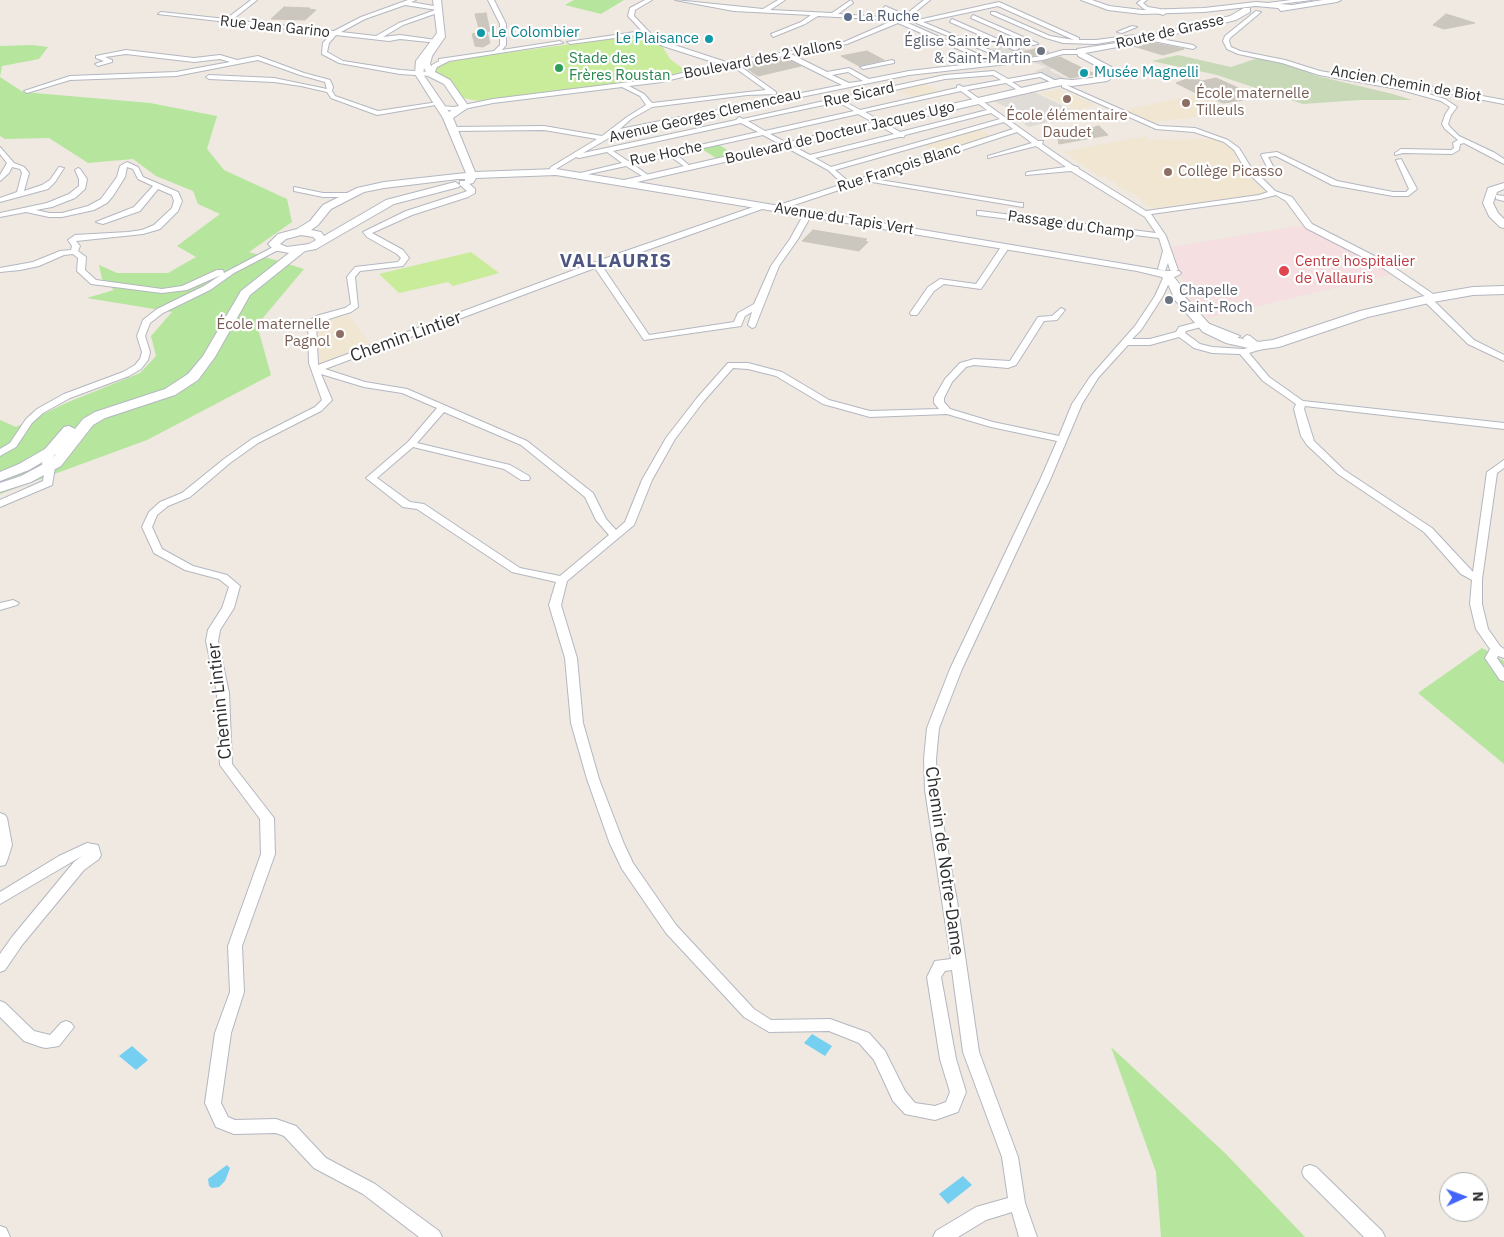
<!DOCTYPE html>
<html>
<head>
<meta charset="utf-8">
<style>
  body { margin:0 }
  #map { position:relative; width:1504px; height:1237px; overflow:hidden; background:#efe9e1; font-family:"IBM Plex Sans",sans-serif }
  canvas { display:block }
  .north { position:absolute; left:1439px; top:1172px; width:50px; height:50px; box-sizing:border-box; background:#fff; border:1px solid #ababab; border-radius:50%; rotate:88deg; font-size:14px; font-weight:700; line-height:20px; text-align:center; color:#2e2e2e }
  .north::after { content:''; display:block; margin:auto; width:18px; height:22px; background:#4264fb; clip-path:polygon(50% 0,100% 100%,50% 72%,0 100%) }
</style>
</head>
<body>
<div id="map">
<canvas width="1504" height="1237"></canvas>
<div class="north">N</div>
</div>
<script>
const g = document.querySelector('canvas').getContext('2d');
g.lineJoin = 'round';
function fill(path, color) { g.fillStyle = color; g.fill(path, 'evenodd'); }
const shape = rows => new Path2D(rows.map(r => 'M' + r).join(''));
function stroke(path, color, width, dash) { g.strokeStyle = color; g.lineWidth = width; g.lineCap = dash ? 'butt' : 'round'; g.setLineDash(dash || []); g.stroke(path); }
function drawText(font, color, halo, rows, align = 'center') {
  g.font = font + ' "IBM Plex Sans",sans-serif'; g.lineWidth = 4.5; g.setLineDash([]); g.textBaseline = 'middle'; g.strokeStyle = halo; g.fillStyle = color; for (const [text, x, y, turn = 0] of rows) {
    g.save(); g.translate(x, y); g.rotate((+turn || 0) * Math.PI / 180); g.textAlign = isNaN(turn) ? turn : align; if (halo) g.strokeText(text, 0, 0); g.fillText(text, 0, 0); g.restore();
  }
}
const education = shape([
  [923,83,940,92,914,98,896,89],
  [1060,89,1095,105,1076,110,1040,93],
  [1195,95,1234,113,1152,122,1124,110],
  [978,129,991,135,938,153,924,145],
  [1145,136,1148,140,1216,139,1233,149,1239,167,1266,192,1261,195,1154,208,1147,206,1134,194,1118,187,1115,182,1111,182,1106,177,1100,177,1072,158,1074,157,1071,155,1063,152],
  [349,315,371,346,320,364,316,321]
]);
const medical = shape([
  [1305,225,1394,274,1208,318,1188,299,1171,247]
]);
const green = shape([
  [574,0,624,0,601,14,565,5],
  [32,45,48,47,39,59,2,66,0,77,23,92,150,103,217,116,207,149,224,170,287,199,292,222,249,252,304,269,257,325,271,375,147,440,0,494,0,420,16,427,66,403,140,373,156,356,151,336,172,312,87,298,114,290,102,279,99,265,117,273,168,273,196,257,177,246,220,214,198,204,193,191,156,176,133,159,88,163,49,138,5,139,0,136,0,46],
  [718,144,733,154,716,158,700,148],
  [1482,648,1504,661,1504,764,1418,693],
  [1111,1047,1226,1154,1305,1237,1161,1237,1156,1172]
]);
const cemetery = shape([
  [1178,55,1231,67,1258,58,1267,59,1290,65,1317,76,1393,94,1412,100,1360,100,1303,104,1217,75,1152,61]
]);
const pitch = shape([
  [636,35,645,36,662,46,670,59,686,71,654,79,479,101,462,98,453,85,435,73,434,70,442,64,462,59],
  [471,252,499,273,453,286,448,282,399,293,379,274]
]);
const plaza = shape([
  [1003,46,1014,50,1023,48,1030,50,1024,52,1039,58,1051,55,1069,62,1049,70,1072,81,1057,81,1035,71,1047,67,1026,60,1012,62,984,50],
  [1034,92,1070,109,1082,114,1028,127,1024,124,1029,118,993,101]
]);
const water = shape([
  [812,1034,832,1046,825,1056,804,1043],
  [132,1046,148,1060,136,1070,119,1056],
  [227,1165,230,1168,225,1181,219,1187,212,1188,209,1186,208,1179],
  [963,1176,972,1185,948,1204,939,1194]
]);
const building = shape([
  [284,7,310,8,309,9,316,10,305,20,271,19,284,7],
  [486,13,490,31,487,32,490,43,483,47,475,46,472,34,480,32,475,14,486,13],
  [1446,14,1475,23,1444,29,1433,25,1446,14],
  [1149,42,1184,49,1163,55,1133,46,1149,42],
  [1038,48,1049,52,1032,56,1023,52,1038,48],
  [867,51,884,60,859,66,841,56,867,51],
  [1060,57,1070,62,1095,74,1070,78,1042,62,1060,57],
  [784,58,801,66,758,76,742,65,784,58],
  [1192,77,1202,81,1216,78,1243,90,1230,93,1244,100,1223,103,1212,98,1208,99,1176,83,1192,77],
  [1099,126,1108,135,1059,144,1057,136,1099,126],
  [813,230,867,239,865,241,868,242,859,251,802,241,813,230]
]);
const street = shape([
  [251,0,257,0,232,20,334,31,361,17,408,0,416,0,411,2,439,7,437,10,405,5,365,19,341,32,376,36,399,23,438,9,440,12,403,25,383,37,400,35,436,40,438,43,400,39,389,41,336,35,329,43,327,52,343,61,400,70,429,72,432,65,439,61,439,59,494,51,500,45,500,24,488,0,494,0,506,24,506,45,502,50,560,41,563,43,449,61,437,67,434,74,431,76,400,74,339,63,322,54,323,43,331,34,158,14,161,12,226,19,251,0],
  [645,0,652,0,635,10,634,16,656,39,726,62,844,42,894,20,818,16,805,24,773,37,771,34,801,22,811,15,734,11,675,0,763,9,778,0,785,0,770,10,832,13,851,0,853,3,838,14,898,18,900,16,883,9,885,6,903,14,908,13,908,15,918,20,999,2,1079,38,1079,40,1096,40,1135,35,1138,37,1096,44,1063,43,1046,38,991,14,991,12,995,12,1050,36,1074,40,998,6,923,22,1014,60,1042,56,1063,50,1080,50,1083,52,1080,54,1063,54,1043,60,909,75,614,135,583,153,736,120,739,117,743,119,833,99,832,98,835,96,839,98,945,75,994,71,1008,79,1041,73,1058,82,1053,83,1040,77,1012,82,1026,91,1027,92,1024,94,1006,83,967,90,1038,141,1043,141,1042,144,1074,166,1078,167,1079,169,1146,211,1259,195,1268,192,1247,172,1234,150,1224,142,1194,132,1156,129,1062,87,1062,85,1066,85,1159,126,1195,128,1228,140,1239,148,1252,169,1267,167,1261,155,1262,154,1277,152,1337,181,1393,192,1406,192,1409,189,1396,160,1401,159,1417,189,1408,196,1393,196,1332,185,1276,156,1268,157,1274,168,1273,169,1257,173,1275,191,1292,197,1312,224,1386,262,1436,296,1437,298,1433,300,1474,340,1504,355,1504,361,1468,344,1424,301,1423,299,1426,297,1380,266,1306,228,1286,201,1276,195,1260,199,1151,214,1166,236,1178,270,1174,272,1170,270,1168,263,1165,271,1158,269,1163,251,1159,238,977,215,977,211,980,211,1156,233,1145,217,1071,171,1026,175,1026,173,1028,172,1066,167,1036,146,988,158,988,156,1032,143,1017,132,874,179,1020,203,1023,203,1023,207,866,181,779,210,775,208,776,206,843,184,828,170,763,135,676,154,691,167,692,168,689,170,670,156,633,164,649,176,649,178,647,179,626,166,575,177,572,175,622,163,607,152,579,158,576,157,556,169,553,173,548,172,551,167,597,139,544,130,453,131,450,129,453,127,544,126,602,136,627,117,646,105,640,96,622,87,493,103,454,111,438,108,441,106,454,107,493,99,662,78,719,64,663,46,652,41,645,34,570,44,567,42,642,31,628,16,630,8,645,0],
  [904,18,1007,60,996,62,901,20,904,18],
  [898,23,988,62,909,71,869,79,849,68,827,72,791,54,847,44,898,23],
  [784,56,842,85,620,129,631,119,652,107,747,95,776,94,776,92,737,64,784,56],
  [731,65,766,90,652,103,644,94,629,86,662,82,731,65],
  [848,72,863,81,849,83,832,75,848,72],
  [993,75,1001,80,963,87,959,85,957,86,957,88,860,110,844,101,945,79,993,75],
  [961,91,987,110,900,132,865,112,961,91],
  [838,102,854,111,765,131,748,121,838,102],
  [991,113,1000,119,831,167,815,158,899,137,904,137,905,135,991,113],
  [858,114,894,134,810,155,770,134,858,114],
  [1004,122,1013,129,849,182,835,170,1004,122],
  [741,123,758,132,673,151,668,149,665,151,666,153,628,161,613,151,741,123],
  [924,0,930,0,914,13,910,13,910,11,924,0],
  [1141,0,1147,0,1143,3,1148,7,1160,9,1166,13,1163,15,1144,9,1137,3,1141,0],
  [1291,0,1312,0,1263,6,1260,4,1291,0],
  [1256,11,1261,12,1230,38,1229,41,1231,47,1240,51,1285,60,1320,71,1399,85,1445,99,1457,107,1451,115,1448,124,1450,127,1459,136,1495,153,1504,159,1504,164,1464,143,1460,144,1459,150,1452,154,1403,153,1395,155,1395,153,1401,149,1451,150,1454,148,1453,143,1458,140,1445,129,1442,124,1445,115,1450,107,1441,101,1398,89,1319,75,1282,63,1238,54,1227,49,1223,41,1225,36,1256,11],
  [973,15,1037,43,1038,44,1033,45,971,18,973,15],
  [952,19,1018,48,1019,49,1014,50,950,22,952,19],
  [1132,26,1137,27,1122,33,1117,32,1132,26],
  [1145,36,1193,45,1196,47,1193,49,1143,39,1145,36],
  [126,50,194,58,220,55,237,60,258,56,304,73,330,80,333,87,332,91,335,96,378,111,438,102,441,104,377,115,331,98,327,92,301,86,274,82,209,79,206,77,209,75,274,78,327,89,325,82,300,75,258,60,176,76,70,80,27,93,24,91,70,76,176,72,230,62,220,59,194,62,126,54,105,57,112,60,112,62,98,66,95,64,104,61,96,58,96,56,126,50],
  [892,60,894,61,894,63,863,69,860,67,892,60],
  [1417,84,1504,100,1504,104,1415,87,1414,86,1417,84],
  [0,147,14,163,24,167,29,173,24,191,42,185,50,180,59,167,64,168,55,182,48,189,0,202,0,198,17,192,22,173,20,169,12,167,9,173,0,181,0,175,7,163,0,154,0,147],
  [127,162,138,167,143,177,178,192,182,201,178,211,160,229,143,234,76,241,80,246,78,251,86,257,85,270,96,280,162,289,182,286,217,270,223,270,224,273,275,246,282,248,234,273,210,290,163,313,150,323,145,336,150,352,148,360,141,369,129,376,70,398,43,413,32,423,16,447,0,456,0,449,10,443,26,419,37,409,64,394,123,372,135,365,140,359,142,352,137,336,143,320,157,309,204,286,221,275,187,290,162,293,91,284,77,271,78,258,73,254,64,255,39,266,20,270,0,272,0,268,33,262,60,251,71,250,72,246,68,240,75,235,128,232,142,230,154,225,172,208,174,201,172,195,158,189,140,211,103,224,96,222,134,207,153,186,138,179,133,169,127,167,125,177,113,196,107,203,94,210,62,217,49,217,26,212,0,217,0,213,47,203,69,194,79,186,79,179,75,170,78,168,80,169,87,179,85,189,75,198,52,207,36,210,49,213,62,213,88,206,101,199,117,177,120,166,127,162],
  [460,181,466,181,475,189,475,193,468,197,412,215,372,233,403,250,409,258,403,266,360,271,355,277,358,307,351,312,316,323,318,365,620,253,762,204,765,204,765,208,602,266,649,335,734,322,738,313,754,304,771,266,790,239,805,212,812,214,798,239,779,266,755,327,752,328,748,325,752,312,745,316,741,326,644,340,595,268,325,369,365,382,407,389,527,441,593,493,606,519,616,530,625,522,642,480,666,438,697,398,728,363,748,363,782,372,829,400,870,411,939,409,934,403,934,398,945,379,960,363,974,359,1010,361,1038,317,1052,316,1061,308,1065,310,1057,320,1044,321,1016,365,1008,368,974,365,966,367,952,382,944,398,944,402,950,409,993,422,1059,436,1072,404,1090,377,1135,326,1155,296,1164,276,1168,274,1172,276,1163,296,1141,330,1132,339,1150,339,1176,332,1179,327,1202,321,1240,336,1236,339,1224,337,1201,327,1186,331,1185,333,1200,344,1212,347,1243,349,1253,347,1243,338,1247,335,1250,336,1260,344,1262,349,1249,353,1269,377,1303,401,1504,423,1504,429,1305,406,1304,409,1314,441,1344,470,1432,528,1473,572,1487,472,1504,460,1504,468,1497,473,1482,579,1482,604,1488,629,1500,646,1504,649,1504,658,1498,656,1497,658,1504,668,1504,681,1500,680,1485,658,1490,649,1476,629,1470,604,1472,580,1461,574,1424,532,1338,474,1307,445,1301,436,1294,409,1296,404,1263,381,1240,354,1212,353,1194,348,1179,337,1150,345,1128,345,1098,378,1082,404,1050,480,962,669,939,728,936,759,937,790,957,901,979,1052,1018,1157,1025,1203,1037,1237,1019,1237,1012,1212,986,1220,958,1237,933,1237,936,1231,976,1207,1008,1198,1002,1157,963,1052,952,970,945,971,941,977,956,1059,966,1092,958,1112,935,1120,905,1114,893,1101,874,1060,859,1043,829,1031,769,1032,744,1017,666,933,622,869,610,844,587,779,571,723,565,658,549,605,556,582,512,572,417,509,403,507,366,478,408,442,437,408,402,393,364,387,321,374,332,400,321,411,258,443,230,463,190,497,168,506,157,515,152,527,162,549,193,566,227,575,240,586,234,608,220,630,218,641,229,693,232,764,274,818,275,854,242,946,244,992,231,1033,221,1103,228,1117,235,1120,276,1119,296,1126,326,1158,375,1184,439,1231,442,1237,419,1237,363,1194,314,1168,284,1136,276,1133,234,1134,216,1127,205,1103,215,1033,230,992,228,946,261,854,260,819,220,765,217,693,206,641,208,630,222,608,229,587,219,579,185,570,154,553,142,527,149,512,160,502,182,493,224,459,252,439,315,407,322,400,309,363,308,322,316,316,345,308,351,304,347,277,355,267,398,262,401,258,397,254,367,237,363,232,406,211,462,193,467,191,460,185,460,181],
  [733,368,748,369,776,376,823,404,870,417,947,414,991,427,1057,441,1040,480,950,669,927,728,924,759,925,790,951,959,935,961,927,977,940,1059,950,1092,946,1102,935,1106,915,1103,905,1091,885,1051,869,1033,830,1019,771,1020,754,1009,676,925,633,863,624,844,599,779,583,723,577,658,561,605,567,581,634,525,652,480,675,439,703,402,733,368],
  [444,412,521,445,585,497,596,520,609,535,560,576,520,568,424,504,410,502,377,478,413,447,504,469,521,480,529,480,530,478,529,476,510,465,417,443,444,412],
  [294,187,323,193,348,193,352,195,348,197,323,197,294,191,294,187],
  [1496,195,1504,196,1504,201,1496,199,1496,195],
  [1003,244,1010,246,981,289,944,284,934,291,917,315,911,315,910,313,928,287,940,279,976,284,1003,244],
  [50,449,55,452,52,463,55,467,52,485,0,507,0,500,43,481,45,468,42,464,45,452,50,449],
  [13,600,19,603,17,605,0,610,0,603,13,600],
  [0,813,5,815,7,818,12,845,7,861,5,865,0,866,0,813],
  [87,843,98,845,101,855,99,859,84,870,22,945,5,970,0,972,0,954,12,937,74,862,82,856,0,904,0,892,59,856,87,843],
  [0,1001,5,1003,34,1031,50,1035,61,1023,66,1021,71,1023,74,1027,59,1046,46,1048,41,1047,24,1041,0,1017,0,1001],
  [1310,1165,1316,1167,1382,1231,1385,1237,1364,1237,1304,1177,1302,1172,1304,1167,1310,1165],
  [0,1226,6,1228,10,1237,0,1237,0,1226]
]);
const secondary = shape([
  [433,0,441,0,445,37,432,56,430,64,435,72,450,80,469,107,453,118,475,172,556,169,624,180,1060,79,1072,80,1102,77,1108,72,1078,56,1077,49,1123,42,1230,16,1244,8,1250,8,1250,12,1236,20,1123,46,1085,53,1115,69,1117,75,1107,81,1072,86,1062,85,637,182,1166,271,1179,271,1181,273,1179,275,1174,277,1181,286,1184,296,1211,326,1234,337,1257,342,1273,340,1360,311,1433,294,1473,287,1504,286,1504,294,1473,295,1433,302,1368,317,1279,347,1257,350,1226,343,1203,332,1175,300,1169,286,1162,277,1137,271,556,175,476,178,473,183,469,184,465,183,465,179,458,179,384,188,364,192,331,209,318,225,311,230,321,232,324,236,386,200,455,182,460,185,459,187,394,204,316,249,305,251,250,295,215,357,198,380,175,395,105,418,93,425,61,466,31,482,0,492,0,483,21,476,51,460,56,454,29,470,0,481,0,472,19,464,45,449,64,427,69,426,75,429,83,419,95,412,165,389,188,374,203,356,241,291,289,253,274,250,268,244,278,234,297,229,310,221,323,205,357,188,384,182,466,173,443,118,415,74,416,61,437,33,433,0],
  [424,68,428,76,444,84,459,106,449,112,423,74,424,68],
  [301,235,313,237,316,240,309,244,287,247,280,244,286,239,301,235],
  [1081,0,1092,0,1109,6,1142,10,1204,8,1256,2,1292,5,1323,0,1341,0,1337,2,1281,11,1278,8,1256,6,1204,12,1142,14,1108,10,1081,0],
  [1504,183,1504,189,1497,192,1493,203,1498,213,1504,219,1504,228,1500,227,1489,216,1483,203,1488,188,1504,183]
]);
const markers = [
  [848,17,5,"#5c6f8a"],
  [481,33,5,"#0f9aa8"],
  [709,39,5,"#0f9aa8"],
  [1041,51,5,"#6b7280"],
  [559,68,5,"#2e9e5b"],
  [1084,73,5,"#0f9aa8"],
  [1067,99,5,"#8d6e63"],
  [1186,103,5,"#8d6e63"],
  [1168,172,5,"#8d6e63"],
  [1284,271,6,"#e0444e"],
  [1169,300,5,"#6b7280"],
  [340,334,5,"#8d6e63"]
];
const farServicenames = [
  ["La Ruche",858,17]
];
const farStreetnames = [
  ["Rue Jean Garino",275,27,6],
  ["Route de Grasse",1170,32,-13],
  ["Boulevard des 2 Vallons",763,59,-11],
  ["Ancien Chemin de Biot",1406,84,10],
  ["Rue Sicard",859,95,-12],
  ["Avenue Georges Clemenceau",705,116,-13],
  ["Boulevard de Docteur Jacques Ugo",840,133,-13],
  ["Rue Hoche",666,154,-12],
  ["Rue François Blanc",899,168,-18],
  ["Avenue du Tapis Vert",844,219,9],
  ["Passage du Champ",1071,225,8]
];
const farCulturenames = [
  ["Le Colombier",491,33],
  ["Le Plaisance",699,39,"right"],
  ["Musée Magnelli",1094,73]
];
const farWorshipnames = [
  ["Église Sainte-Anne",1031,42],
  ["& Saint-Martin",1031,59],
  ["Chapelle",1179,291,"left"],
  ["Saint-Roch",1179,308,"left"]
];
const farLeisurenames = [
  ["Stade des",569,59],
  ["Frères Roustan",569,76]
];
const farEducationnames = [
  ["École maternelle",1196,94],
  ["Tilleuls",1196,111],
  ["École élémentaire",1067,116,"center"],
  ["Daudet",1067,133,"center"],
  ["Collège Picasso",1178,172],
  ["École maternelle",330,325,"right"],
  ["Pagnol",330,342,"right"]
];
const farHealthnames = [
  ["Centre hospitalier",1295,262],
  ["de Vallauris",1295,279]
];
const streetNames = [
  ["Chemin Lintier",406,337,-20],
  ["Chemin Lintier",220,701,-96],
  ["Chemin de Notre-Dame",944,861,82]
];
const farDistrictnames = [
  ["VALLAURIS",616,262]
];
fill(education, '#f0e6d1');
fill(medical, '#f5dfe0');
fill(green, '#b6e59e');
fill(cemetery, '#c8d9b8');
fill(pitch, '#c9ec9a');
fill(plaza, '#dfdcd8');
fill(water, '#75cff0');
fill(building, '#cbc7bf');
stroke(building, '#cbc5ba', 1);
stroke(street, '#b4b7c1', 2);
stroke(secondary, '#b4b7c1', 2);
fill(street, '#fff');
fill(secondary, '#fff');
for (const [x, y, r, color] of markers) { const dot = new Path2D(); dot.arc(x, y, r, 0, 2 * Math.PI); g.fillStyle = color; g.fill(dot); stroke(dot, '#fff', 2); }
drawText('15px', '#4e5e75', '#fff', farServicenames, 'left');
drawText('15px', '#2e2e2e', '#fff', farStreetnames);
drawText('15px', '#0d838f', '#fff', farCulturenames, 'left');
drawText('15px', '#5b616d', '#fff', farWorshipnames, 'right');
drawText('15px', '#27864d', '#fff', farLeisurenames, 'left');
drawText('15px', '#785e54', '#fff', farEducationnames, 'left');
drawText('15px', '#be3a42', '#fff', farHealthnames, 'left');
drawText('18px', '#2e2e2e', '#fff', streetNames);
g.letterSpacing = '1px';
drawText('bold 19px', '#4d5680', '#fff', farDistrictnames);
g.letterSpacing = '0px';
</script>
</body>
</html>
